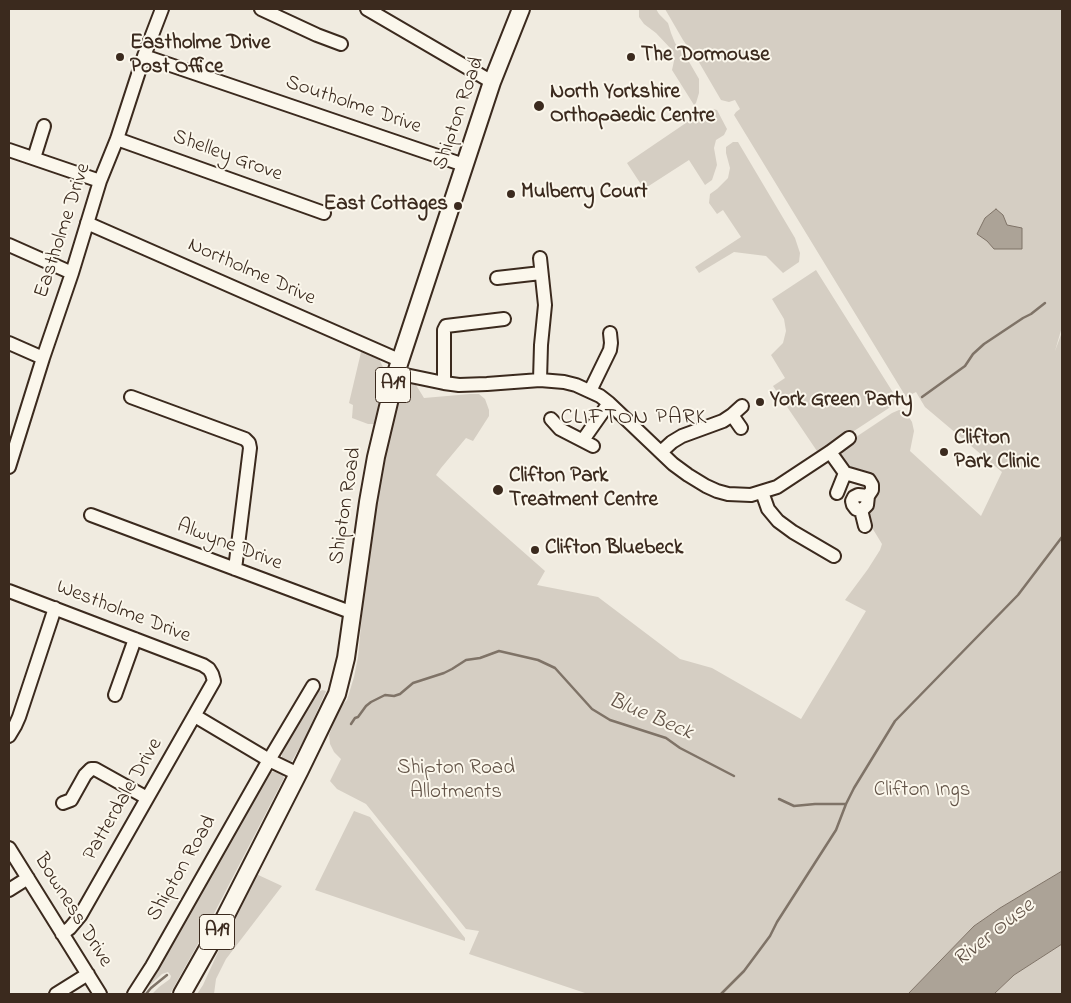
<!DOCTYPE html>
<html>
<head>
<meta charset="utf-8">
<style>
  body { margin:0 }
  #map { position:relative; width:1071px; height:1003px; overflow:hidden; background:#f0ebe0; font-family:"Indie Flower",sans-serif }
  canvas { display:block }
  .frame { position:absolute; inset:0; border:10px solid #3b2a1e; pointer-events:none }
</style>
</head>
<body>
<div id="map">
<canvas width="1071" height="1003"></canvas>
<div class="frame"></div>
</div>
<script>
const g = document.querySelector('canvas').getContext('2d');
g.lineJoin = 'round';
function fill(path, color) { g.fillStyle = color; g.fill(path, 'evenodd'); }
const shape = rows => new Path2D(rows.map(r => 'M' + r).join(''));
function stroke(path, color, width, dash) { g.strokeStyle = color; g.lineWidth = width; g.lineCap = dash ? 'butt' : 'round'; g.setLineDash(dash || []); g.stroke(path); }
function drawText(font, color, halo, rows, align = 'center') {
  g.font = font + ' "Indie Flower",sans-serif'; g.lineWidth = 4; g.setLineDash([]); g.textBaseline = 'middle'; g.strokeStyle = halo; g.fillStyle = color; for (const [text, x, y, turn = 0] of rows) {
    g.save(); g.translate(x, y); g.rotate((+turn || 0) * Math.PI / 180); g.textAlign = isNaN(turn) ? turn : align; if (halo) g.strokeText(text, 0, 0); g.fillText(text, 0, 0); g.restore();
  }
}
const green = shape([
  [639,9,656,9,659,14,668,23,671,33,675,43,688,60,699,79,699,93,696,103,694,105,672,70,674,61,673,51,656,33,644,24,639,17],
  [665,9,1062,9,1062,327,1055,351,1062,332,1062,871,1000,908,974,926,908,994,588,994,469,954,479,931,466,929,366,804,337,789,330,781,341,759,334,752,330,744,329,735,341,706,347,700,354,677,358,657,366,573,377,488,392,416,402,390,408,385,412,384,416,385,424,398,470,394,479,394,485,399,489,410,489,416,473,441,466,438,441,468,436,475,545,571,537,585,598,597,680,659,712,668,801,719,866,611,845,600,868,569,880,550,882,544,871,526,868,510,878,486,844,465,847,464,841,455,844,445,892,413,899,410,905,411,912,422,914,431,910,451,981,516,1002,472,925,407,916,392,906,397,734,115,736,112,740,109,735,100,729,102,721,100,700,64,683,40],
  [713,109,717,110,727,129,724,135,716,140,714,148,717,165,712,180,705,185,689,160,644,189,627,163,705,110],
  [733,142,738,142,795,238,800,253,799,262,783,273,766,256,734,252,699,273,695,267,741,237,723,210,717,214,709,203,710,194,717,189,728,178,730,168,726,153,726,147],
  [816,270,894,394,895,402,892,406,819,454,773,386,785,378,771,355,783,343,786,331,784,319,772,299],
  [362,348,376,353,389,379,378,424,368,424,352,418,353,405,349,403],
  [317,690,321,691,322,690,326,691,305,738,292,761,289,762,286,762,282,758,282,751,280,749],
  [270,770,272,772,277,770,279,771,283,775,284,778,204,933,170,994,152,994,159,987,170,979,171,976,168,972,162,974,149,986,143,994,140,994],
  [354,811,370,817,414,873,465,938,465,941,315,890],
  [254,873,282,886,226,959,216,979,214,994,197,994,203,985],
  [1062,944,1062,994,994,994,1014,975]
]);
const water = shape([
  [996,209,1003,215,1007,225,1022,228,1022,249,994,249,987,241,977,234,985,218,996,209],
  [1062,871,1062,944,1014,975,994,994,908,994,974,926,1000,908,1062,871]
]);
const stream = shape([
  [922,397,965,366,973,354,984,344,1023,318,1031,314,1045,303],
  [351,724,355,718,358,717,366,706,371,702,385,695,394,696,400,694,413,683,444,673,452,669,466,660,480,658,499,651,538,660,555,668,592,709,610,720,666,738,680,748,734,776],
  [779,799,794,806,815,804,846,804],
  [146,994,151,988,167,975],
  [721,994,744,971,770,936,777,922,836,830,846,804,854,788,895,721,1018,595,1062,537]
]);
const minor = shape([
  [261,9,317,35,341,44],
  [367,9,492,82],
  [144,56,464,165],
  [117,139,324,213],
  [9,150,100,181],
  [34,158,44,126],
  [87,223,399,360],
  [9,245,72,273],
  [540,258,545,305,541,345,540,380],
  [497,278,541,273],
  [9,343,43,358],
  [396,373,444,383,459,385,487,384,540,380,564,382,576,385,600,396,609,403,673,464,688,475,706,486,717,491,728,494,751,495,777,487,830,452,849,438],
  [444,383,444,330,446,326,504,319],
  [590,391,610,350,611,343,610,333],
  [131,397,245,439,249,443,250,448,235,569],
  [732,415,741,428],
  [551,419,560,429,593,446],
  [583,440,609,403],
  [661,452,672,442,682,436,723,421,732,415,742,406],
  [830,452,845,473,869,480,872,485,872,490,868,496,867,505,864,508,861,510,856,509,853,505,852,501,854,497,858,495,868,496],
  [9,467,43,358,72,273,100,181,117,139,144,56,162,9],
  [762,492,768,509,778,521,793,532,834,556],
  [837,493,845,473],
  [861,510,865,526],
  [91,515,353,613],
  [9,591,203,665,209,669,212,674,214,681,80,916,70,928,62,934],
  [115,695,135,639],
  [195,716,269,760,298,774],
  [9,736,15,726,19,717,55,608],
  [63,803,71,800,85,775,91,769,95,769,147,798],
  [9,848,100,994],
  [9,890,28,878],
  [56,994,88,974],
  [134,994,152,966,269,760,313,686]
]);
const major = shape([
  [182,994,221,925,300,770,337,694,346,658,368,502,376,457,396,373,492,82,521,9]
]);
const markers = [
  [120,57,5,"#3b2a1e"],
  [631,57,5,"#3b2a1e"],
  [539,106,6,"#3b2a1e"],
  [511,194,5,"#3b2a1e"],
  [458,206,5,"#3b2a1e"],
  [760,402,5,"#3b2a1e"],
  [944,452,5,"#3b2a1e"],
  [498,490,6,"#3b2a1e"],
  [535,550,5,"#3b2a1e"]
];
const shields = [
  [393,385,35],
  [217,932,35]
];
const shieldNames = [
  ["A19",393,385],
  ["A19",217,932]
];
const poiNames = [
  ["Eastholme Drive",130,45],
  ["Post Office",130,69],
  ["The Dormouse",641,57],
  ["North Yorkshire",550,94],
  ["Orthopaedic Centre",550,118],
  ["Mulberry Court",521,194],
  ["East Cottages",448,206,"right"],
  ["York Green Party",770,402],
  ["Clifton",954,440],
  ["Park Clinic",954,464],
  ["Clifton Park",509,478],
  ["Treatment Centre",509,502],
  ["Clifton Bluebeck",545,550]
];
const streetNames = [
  ["Southolme Drive",353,106,19],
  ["Shipton Road",460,114,-71],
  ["Shelley Grove",227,157,20],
  ["Eastholme Drive",64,231,-72],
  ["Northolme Drive",251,273,24],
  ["Shipton Road",347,506,-81],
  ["Alwyne Drive",229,546,21],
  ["Westholme Drive",123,613,21],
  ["Patterdale Drive",124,800,-60],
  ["Shipton Road",183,869,-60],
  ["Bowness Drive",72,911,58]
];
const parkNames = [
  ["Shipton Road",456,770],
  ["Allotments",456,794],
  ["Clifton Ings",922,792]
];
const neighbourhoodNames = [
  ["CLIFTON PARK",634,419]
];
const waterNames = [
  ["Blue Beck",650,718,23],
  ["River Ouse",995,934,-38]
];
fill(green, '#d5cec3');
fill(water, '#aca397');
stroke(water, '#7f7367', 1);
stroke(stream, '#7f7367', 2.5);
stroke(minor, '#3b2a1e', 16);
stroke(major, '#3b2a1e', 20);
stroke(minor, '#fbf7ec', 12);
stroke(major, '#fbf7ec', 16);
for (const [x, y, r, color] of markers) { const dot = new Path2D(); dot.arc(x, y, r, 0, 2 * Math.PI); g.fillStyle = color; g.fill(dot); stroke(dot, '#fbf7ec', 2); }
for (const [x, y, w] of shields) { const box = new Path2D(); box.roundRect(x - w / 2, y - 17.5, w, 35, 4); g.fillStyle = '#fbf7ec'; g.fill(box); stroke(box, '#3b2a1e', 1); }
drawText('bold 20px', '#3b2a1e', null, shieldNames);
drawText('bold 21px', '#3b2a1e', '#fbf7ec', poiNames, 'left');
drawText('21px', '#3b2a1e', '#fbf7ec', streetNames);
drawText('21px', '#625347', '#fbf7ec', parkNames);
g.letterSpacing = '1px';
drawText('22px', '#3b2a1e', '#fbf7ec', neighbourhoodNames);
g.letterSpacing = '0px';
drawText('italic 22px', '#635448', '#fbf7ec', waterNames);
</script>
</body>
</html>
